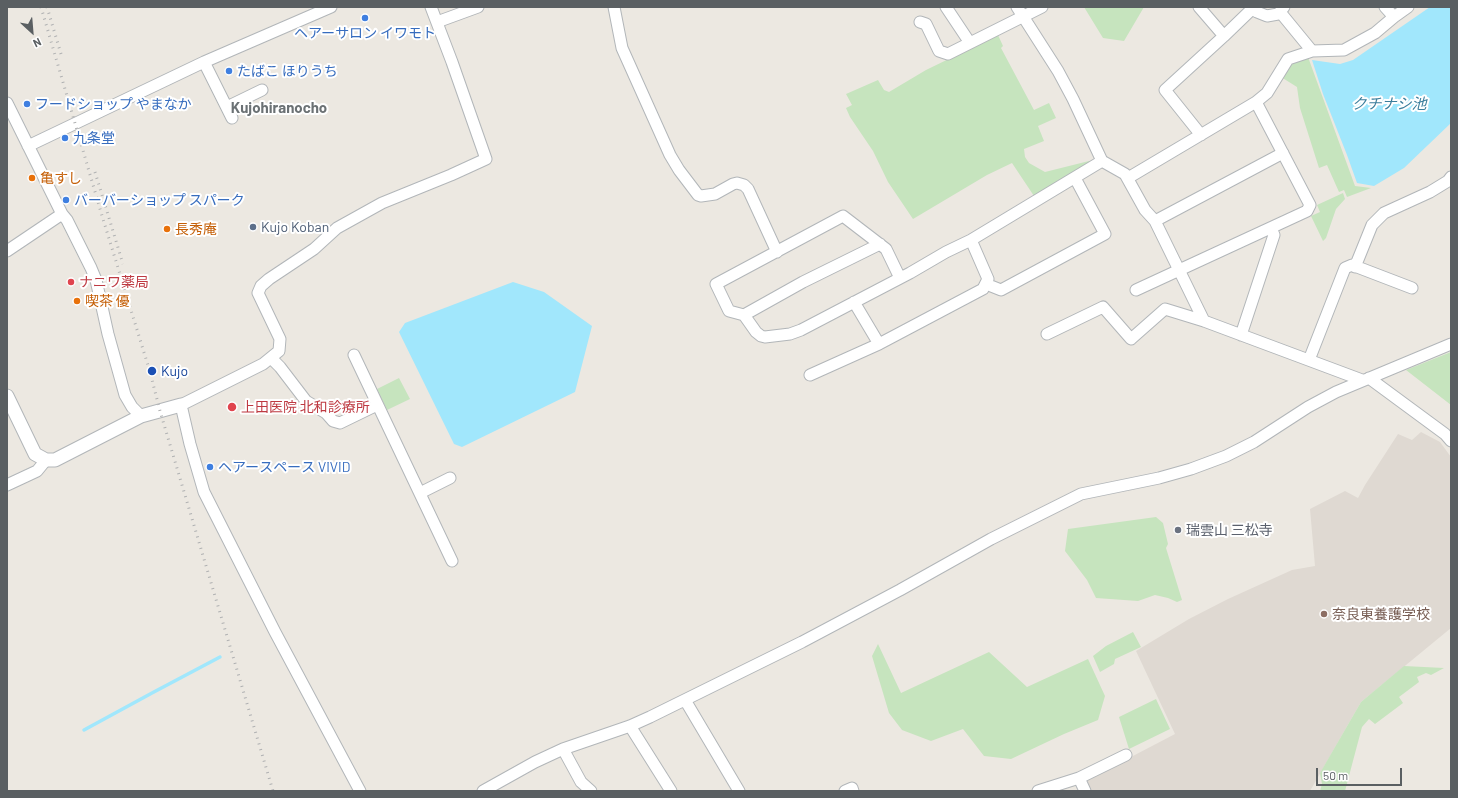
<!DOCTYPE html>
<html>
<head>
<meta charset="utf-8">
<style>
  body { margin:0 }
  #map { position:relative; width:1458px; height:798px; overflow:hidden; background:#ece8e1; font-family:Barlow,sans-serif }
  canvas { display:block }
  .frame { position:absolute; inset:0; border:8px solid #5a5f62; pointer-events:none }
  .north { position:absolute; left:12px; top:12px; width:40px; height:40px; -webkit-text-stroke:3px #fff; paint-order:stroke; rotate:154deg; font-size:11px; font-weight:700; line-height:16px; text-align:center; color:#5a5f62 }
  .north::after { content:''; display:block; margin:auto; width:14px; height:18px; background:#5a5f62; clip-path:polygon(50% 0,100% 100%,50% 72%,0 100%) }
  .scale { position:absolute; left:1316px; top:768px; width:86px; height:18px; box-sizing:border-box; border:2px solid #5a5f62; border-top:0; padding-left:5px; font-size:12px; line-height:14px; white-space:nowrap; color:#5a5f62; -webkit-text-stroke:3px #fff; paint-order:stroke }
</style>
</head>
<body>
<div id="map">
<canvas width="1458" height="798"></canvas>
<div class="frame"></div>
<div class="north">N</div>
<div class="scale">50 m</div>
</div>
<script>
const g = document.querySelector('canvas').getContext('2d');
g.lineJoin = 'round';
function fill(path, color) { g.fillStyle = color; g.fill(path, 'evenodd'); }
const shape = rows => new Path2D(rows.map(r => 'M' + r).join(''));
function stroke(path, color, width, dash) { g.strokeStyle = color; g.lineWidth = width; g.lineCap = dash ? 'butt' : 'round'; g.setLineDash(dash || []); g.stroke(path); }
function drawText(font, color, halo, rows, align = 'center') {
  g.font = font + ' Barlow,"Noto Sans JP",sans-serif'; g.lineWidth = 4; g.setLineDash([]); g.textBaseline = 'middle'; g.strokeStyle = halo; g.fillStyle = color; for (const [text, x, y, turn = 0] of rows) {
    g.save(); g.translate(x, y); g.rotate((+turn || 0) * Math.PI / 180); g.textAlign = isNaN(turn) ? turn : align; if (halo) g.strokeText(text, 0, 0); g.fillText(text, 0, 0); g.restore();
  }
}
const education = shape([
  [1421,432,1440,442,1451,457,1451,628,1361,702,1310,791,1091,791,1087,780,1175,734,1136,651,1189,619,1228,599,1292,570,1315,566,1310,509,1345,491,1358,498,1365,485,1398,434,1412,440]
]);
const green = shape([
  [1084,7,1144,7,1124,41,1103,38],
  [998,35,1003,46,1001,48,1034,110,1049,103,1056,118,1038,126,1044,141,1024,149,1025,157,1029,163,1045,172,1089,161,1090,163,1034,196,1012,163,987,175,913,219,888,182,873,151,850,117,846,108,852,105,846,94,878,80,884,90,889,92,926,70],
  [1308,57,1355,186,1371,188,1347,197,1344,190,1339,192,1327,165,1319,168,1300,108,1297,87,1281,77,1292,63],
  [1343,193,1345,199,1336,209,1326,238,1323,241,1311,216,1320,212,1317,205],
  [1451,352,1451,405,1406,370],
  [399,378,410,399,387,410,377,389],
  [1156,517,1163,523,1168,544,1166,548,1182,600,1177,602,1168,598,1155,595,1138,601,1096,598,1087,580,1065,551,1068,529],
  [1133,632,1141,647,1115,659,1114,664,1100,672,1093,656,1106,646],
  [878,644,901,693,989,652,1027,687,1088,659,1105,696,1098,720,1064,734,1011,759,984,756,963,729,931,741,902,730,889,713,872,656],
  [1404,666,1444,668,1431,675,1426,673,1417,677,1419,682,1399,697,1403,703,1375,724,1369,719,1362,727,1345,791,1320,791,1322,784,1320,773,1361,702],
  [1156,699,1170,729,1129,749,1119,717]
]);
const water = shape([
  [1430,7,1451,7,1451,123,1404,168,1374,186,1357,183,1347,155,1323,94,1312,60,1340,64,1353,60],
  [513,282,544,292,592,326,575,392,462,447,454,444,399,332,405,323]
]);
const stream = shape([
  [84,730,152,693,220,657]
]);
const minor = shape([
  [614,7,622,48,670,155,679,170,698,195,701,196,715,194,733,184,737,183,744,185,748,189,777,252],
  [946,7,970,43],
  [1017,7,1058,71,1073,99,1102,161,1125,174,1145,210,1155,221,1204,321],
  [1199,7,1224,36,1253,8],
  [1252,7,1257,12,1267,16,1278,14,1284,7],
  [1385,7,1394,17],
  [1280,12,1312,51],
  [437,22,478,7],
  [920,22,926,24,939,51,948,54,1042,7],
  [204,62,232,118],
  [7,103,62,214,67,220,91,268,96,280,108,334,125,395,132,407,141,416],
  [227,107,262,90],
  [1201,135,1165,90,1224,36],
  [28,146,204,62,331,7],
  [1128,178,1256,102,1267,93,1288,59,1312,51,1344,50,1375,33,1394,17,1408,7],
  [1155,221,1283,153],
  [7,251,62,214],
  [1355,267,1372,225,1384,213,1430,192,1448,181,1451,177],
  [900,278,886,249,843,216,716,284,729,311,744,315,756,332,761,336,765,337,790,334,801,330,910,273,946,252,971,240,1102,161],
  [986,284,1001,290,1105,234,1075,178],
  [1136,290,1307,211,1310,205,1256,102],
  [854,302,879,344],
  [744,315,803,282,880,244],
  [1047,334,1103,307,1131,339,1165,309,1204,321,1362,380],
  [1241,335,1274,235,1271,228],
  [354,355,452,561],
  [271,358,280,367,306,401,326,413,333,421,340,423,377,405],
  [1309,360,1345,268,1352,265,1412,288],
  [810,375,879,344,983,289,988,279,971,240],
  [1369,378,1445,434,1451,441],
  [7,485,37,471,46,460],
  [420,493,450,478],
  [685,700,739,791],
  [630,726,671,791],
  [563,749,581,782,591,791],
  [1079,778,1085,791],
  [360,791,275,632,204,492,190,444,181,405,263,364,279,351,280,339,258,293,261,286,269,279,314,249,337,228,382,203,451,175,486,159,452,62,431,7],
  [483,791,535,762,563,749,630,726,650,717,802,642,900,590,991,539,1081,494,1159,478,1191,469,1226,456,1254,442,1308,407,1336,392,1451,344],
  [845,791,852,788,853,791],
  [1038,791,1079,778,1126,755]
]);
const tertiary = shape([
  [7,396,35,454,46,460,55,460,141,416,181,405]
]);
const rail = shape([
  [41,7,103,219,150,372,160,411,273,791],
  [47,7,61,54],
  [95,172,123,264]
]);
const markers = [
  [365,18,4,"#3f7fe0"],
  [229,71,4,"#3f7fe0"],
  [27,104,4,"#3f7fe0"],
  [65,138,4,"#3f7fe0"],
  [32,178,4,"#e8710a"],
  [66,200,4,"#3f7fe0"],
  [253,227,4,"#5c6f8a"],
  [167,229,4,"#e8710a"],
  [71,282,4,"#e0444e"],
  [77,301,4,"#e8710a"],
  [152,371,5,"#1a4fb4"],
  [232,407,5,"#e0444e"],
  [210,467,4,"#3f7fe0"],
  [1178,530,4,"#6b7280"],
  [1324,614,4,"#8d6e63"]
];
const shopNames = [
  ["ヘアーサロン イワモト",365,33,"center"],
  ["たばこ ほりうち",237,71],
  ["フードショップ やまなか",35,104],
  ["九条堂",73,138],
  ["バーバーショップ スパーク",74,200],
  ["ヘアースペース VIVID",218,467]
];
const foodNames = [
  ["亀すし",40,178],
  ["長秀庵",175,229],
  ["喫茶 優",85,301]
];
const serviceNames = [
  ["Kujo Koban",261,227]
];
const healthNames = [
  ["ナニワ薬局",79,282],
  ["上田医院 北和診療所",241,407]
];
const transitNames = [
  ["Kujo",161,371]
];
const worshipNames = [
  ["瑞雲山 三松寺",1186,530]
];
const educationNames = [
  ["奈良東養護学校",1332,614]
];
const waterNames = [
  ["クチナシ池",1389,104]
];
const neighbourhoodNames = [
  ["Kujohiranocho",279,108]
];
fill(education, '#dfd9d2');
fill(green, '#c6e4be');
fill(water, '#a1e7fc');
stroke(stream, '#a1e7fc', 3.5);
stroke(minor, '#b2b6b9', 13);
stroke(tertiary, '#b2b6b9', 15);
stroke(minor, '#fff', 11);
stroke(tertiary, '#fff', 13);
stroke(rail, '#b0b1b2', 3, [1, 5]);
for (const [x, y, r, color] of markers) { const dot = new Path2D(); dot.arc(x, y, r, 0, 2 * Math.PI); g.fillStyle = color; g.fill(dot); stroke(dot, '#fff', 1.5); }
drawText('14px', '#366cbe', '#fff', shopNames, 'left');
drawText('14px', '#c56008', '#fff', foodNames, 'left');
drawText('14px', '#4e5e75', '#fff', serviceNames, 'left');
drawText('14px', '#be3a42', '#fff', healthNames, 'left');
drawText('14px', '#164399', '#fff', transitNames, 'left');
drawText('14px', '#5b616d', '#fff', worshipNames, 'left');
drawText('14px', '#785e54', '#fff', educationNames, 'left');
drawText('italic 15px', '#3b7e9c', '#fff', waterNames);
drawText('bold 15px', '#6b7174', '#fff', neighbourhoodNames);
</script>
</body>
</html>
